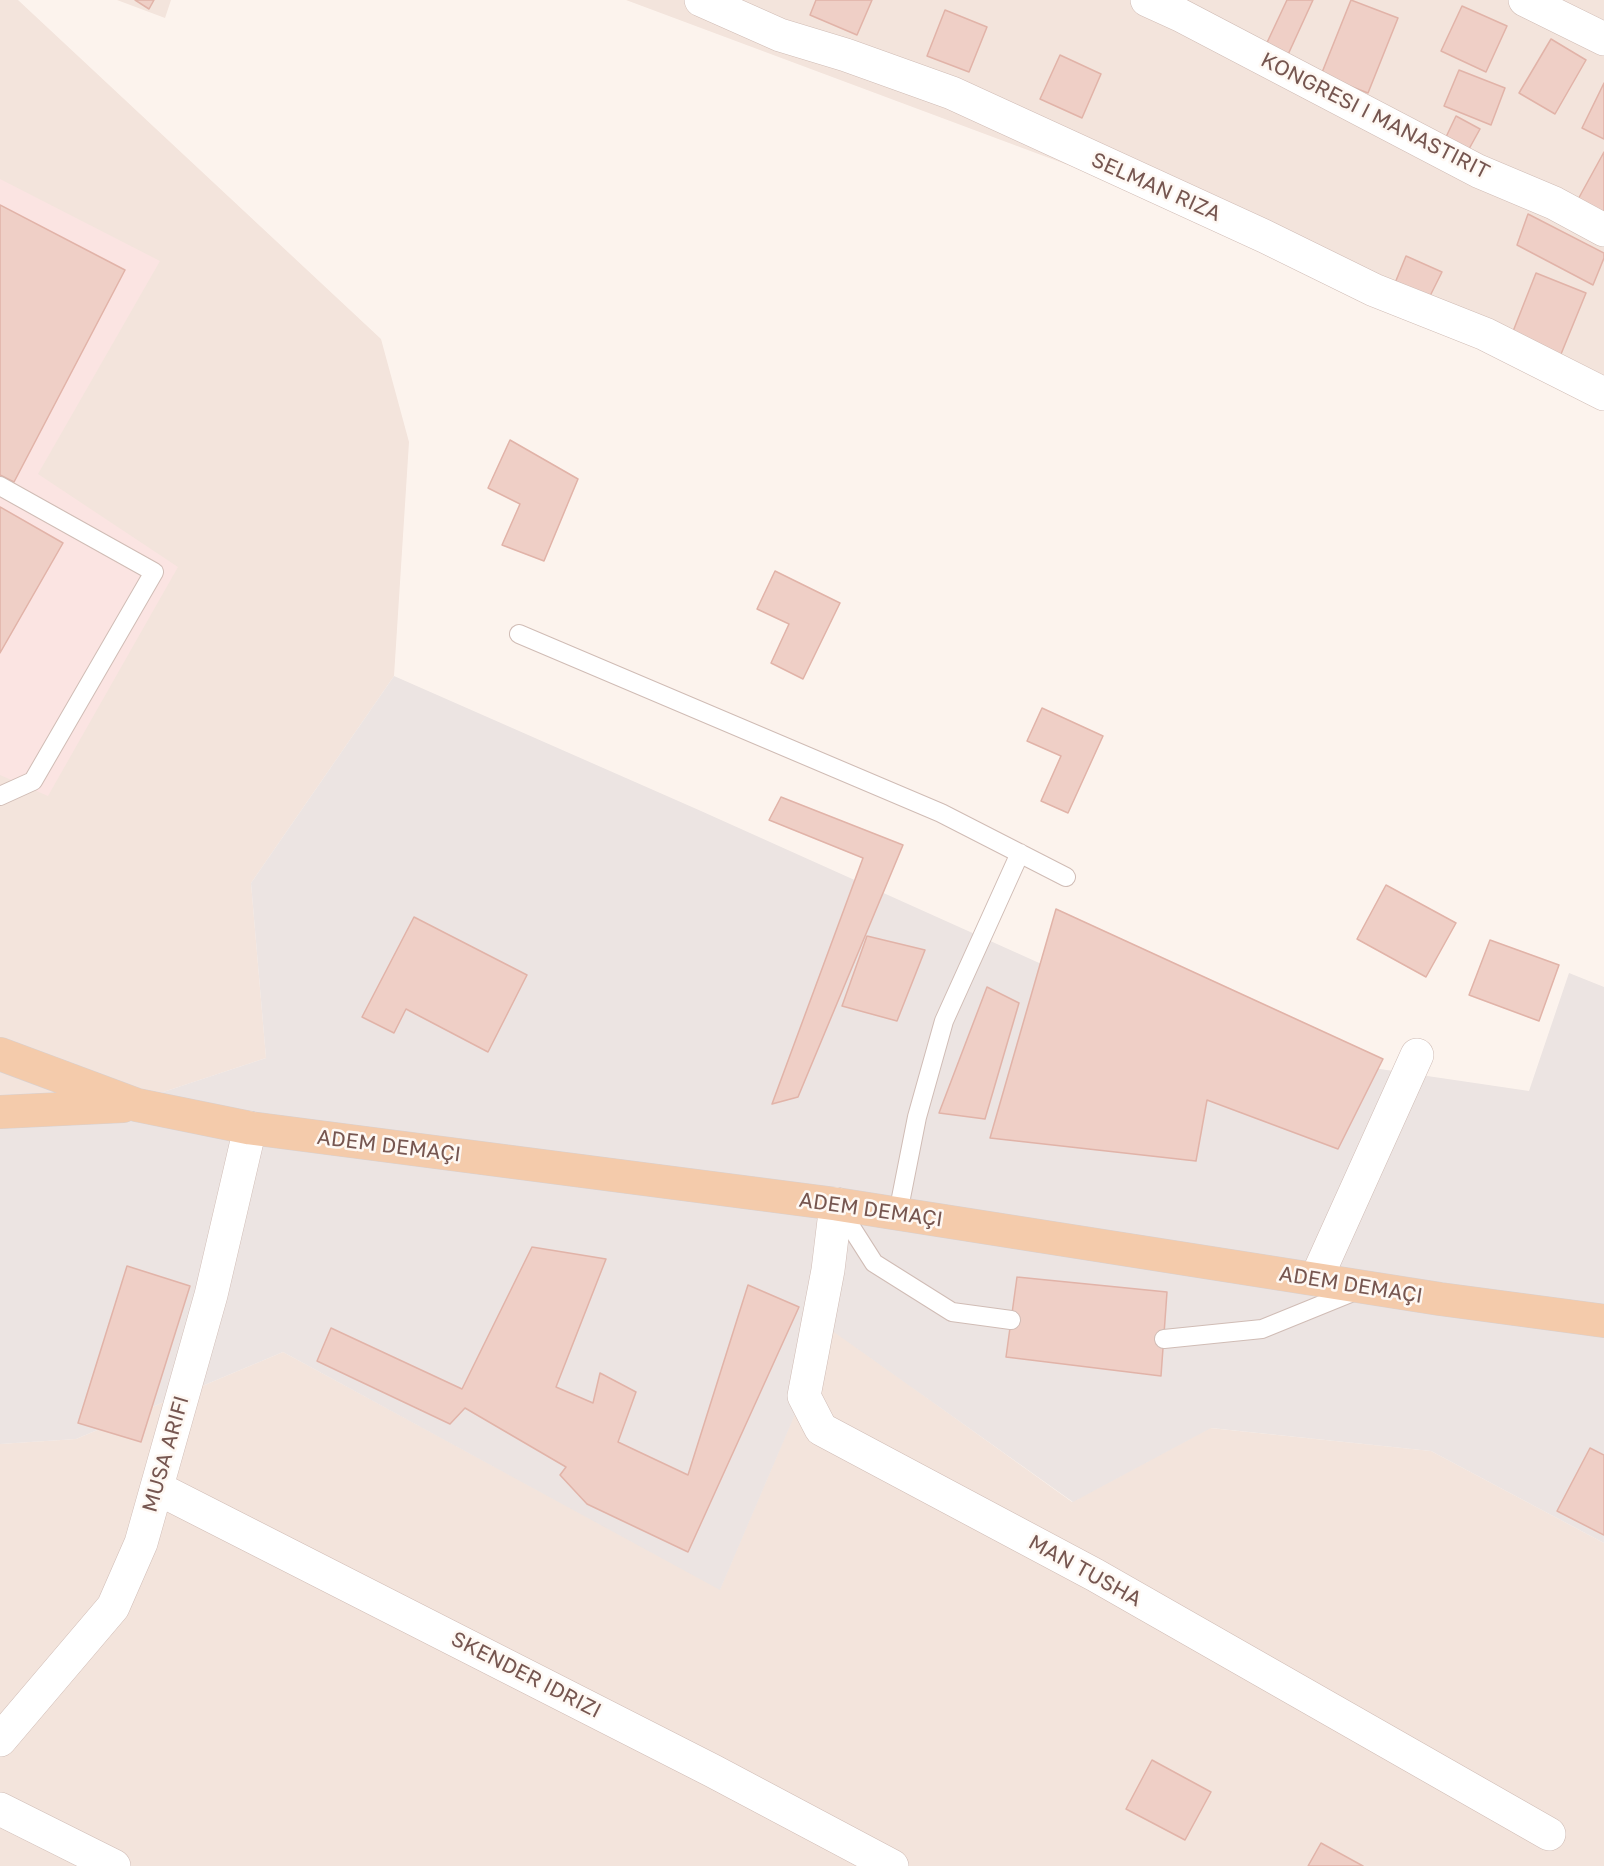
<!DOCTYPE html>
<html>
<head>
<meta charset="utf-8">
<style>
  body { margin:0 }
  canvas { display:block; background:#fcf3ed }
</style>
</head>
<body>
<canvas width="1604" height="1866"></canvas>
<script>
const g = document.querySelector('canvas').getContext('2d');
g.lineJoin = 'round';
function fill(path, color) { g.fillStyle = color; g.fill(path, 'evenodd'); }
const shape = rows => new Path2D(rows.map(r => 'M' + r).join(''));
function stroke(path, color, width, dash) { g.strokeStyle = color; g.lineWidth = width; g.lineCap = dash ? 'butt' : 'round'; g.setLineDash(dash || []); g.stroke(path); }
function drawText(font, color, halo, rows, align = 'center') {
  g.font = font + ' "Golos Text",sans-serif'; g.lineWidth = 5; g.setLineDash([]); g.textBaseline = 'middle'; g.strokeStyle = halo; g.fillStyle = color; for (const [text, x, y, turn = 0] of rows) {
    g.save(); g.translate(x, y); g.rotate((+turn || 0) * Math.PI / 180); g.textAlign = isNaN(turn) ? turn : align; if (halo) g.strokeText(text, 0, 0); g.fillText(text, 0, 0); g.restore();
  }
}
const residential = shape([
  [0,0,18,0,381,339,409,442,394,676,251,883,266,1058,133,1102,0,1104],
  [117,0,171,0,165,18],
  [626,0,1604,0,1604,394,1376,280],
  [831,1329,1072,1502,1210,1428,1431,1451,1604,1543,1604,1866,0,1866,0,1444,76,1439,283,1352,720,1589]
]);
const commercial = shape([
  [0,179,160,261,38,474,178,567,48,796,0,775]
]);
const industrial = shape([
  [394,676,701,811,1224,1046,1529,1091,1569,973,1604,987,1604,1543,1431,1451,1211,1428,1073,1502,831,1330,720,1590,283,1352,76,1439,0,1444,0,1104,133,1102,266,1058,251,883]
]);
const building = shape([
  [135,0,154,0,149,9,135,0],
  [816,0,872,0,857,35,810,15,816,0],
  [1287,0,1313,0,1286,59,1264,49,1287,0],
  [1351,0,1398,18,1368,93,1321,75,1351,0],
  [1462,6,1507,26,1486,72,1441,51,1462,6],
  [945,10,987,27,969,72,927,56,945,10],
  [1551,39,1586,60,1555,114,1519,93,1551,39],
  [1060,55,1101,74,1082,118,1040,99,1060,55],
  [1459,70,1505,88,1491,125,1444,106,1459,70],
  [1604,83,1604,139,1582,128,1604,83],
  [1456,116,1480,129,1469,149,1446,137,1456,116],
  [1604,152,1604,218,1576,203,1604,152],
  [0,205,125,270,14,482,0,475,0,205],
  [1528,214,1604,253,1604,258,1593,285,1517,245,1528,214],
  [1406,256,1442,272,1429,298,1393,288,1406,256],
  [1536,273,1586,293,1559,359,1510,339,1536,273],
  [510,440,578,479,544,561,502,545,520,504,488,488,510,440],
  [0,507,63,543,0,653,0,507],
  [775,571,840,603,803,679,771,663,789,624,757,609,775,571],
  [1042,708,1103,736,1068,813,1041,801,1061,756,1027,741,1042,708],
  [781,797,903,845,798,1097,772,1104,863,858,769,820,781,797],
  [1386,885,1456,923,1426,977,1357,939,1386,885],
  [1056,909,1383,1059,1338,1149,1207,1100,1196,1161,990,1138,1056,909],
  [414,917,527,975,488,1052,406,1009,394,1033,362,1017,414,917],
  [867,936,925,950,897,1021,842,1006,867,936],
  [1490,940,1559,965,1539,1021,1469,995,1490,940],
  [987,987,1019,1003,985,1119,939,1113,987,987],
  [532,1247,606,1259,556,1387,593,1403,600,1373,636,1392,618,1442,688,1475,748,1285,799,1307,688,1552,587,1504,560,1475,566,1467,465,1408,450,1424,317,1361,331,1328,462,1389,532,1247],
  [127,1266,190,1286,141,1442,78,1423,127,1266],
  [1017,1277,1167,1292,1161,1376,1006,1357,1017,1277],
  [1590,1448,1604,1455,1604,1535,1557,1511,1590,1448],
  [1152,1760,1211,1792,1185,1840,1126,1809,1152,1760],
  [1321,1843,1363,1866,1308,1866,1321,1843]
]);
const service = shape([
  [0,486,154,572,33,781,0,796],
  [519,634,941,813,1066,877],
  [837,1205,874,1263,952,1312,1011,1320],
  [898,1213,917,1117,944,1021,1020,853],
  [1164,1339,1262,1329,1358,1290]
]);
const minor = shape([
  [701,0,780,35,846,55,952,93,1264,236,1374,290,1485,334,1604,394],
  [1147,0,1180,15,1478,171,1554,203,1604,230],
  [1525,0,1604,39],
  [836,1204,828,1270,804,1396,821,1429,1095,1575,1549,1834],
  [1316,1279,1417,1055],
  [157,1488,713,1771,892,1866],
  [0,1740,113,1607,141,1543,211,1295,250,1128],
  [0,1809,114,1866]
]);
const primary = shape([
  [0,1054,137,1105,250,1128,836,1204,1440,1299,1604,1321],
  [0,1112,123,1106]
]);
const streetNames = [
  ["KONGRESI I MANASTIRIT",1375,116,27],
  ["SELMAN RIZA",1156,187,24],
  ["ADEM DEMAÇI",389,1146,7],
  ["ADEM DEMAÇI",871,1210,8],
  ["ADEM DEMAÇI",1351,1285,9],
  ["MUSA ARIFI",166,1454,-74],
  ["MAN TUSHA",1085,1571,29],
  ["SKENDER IDRIZI",526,1675,27]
];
fill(residential, '#f3e4dc');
fill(commercial, '#fbe4e2');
fill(industrial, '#ece4e2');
fill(building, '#efcfc6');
stroke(building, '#e1b3a8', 1.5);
stroke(service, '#d0bcb5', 20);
stroke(minor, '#d0bcb5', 34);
stroke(primary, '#d9d0ce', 34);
stroke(service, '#fff', 18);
stroke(minor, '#fff', 33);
stroke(primary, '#f4cbab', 33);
drawText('21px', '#765650', '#fef8f3', streetNames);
</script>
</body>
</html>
